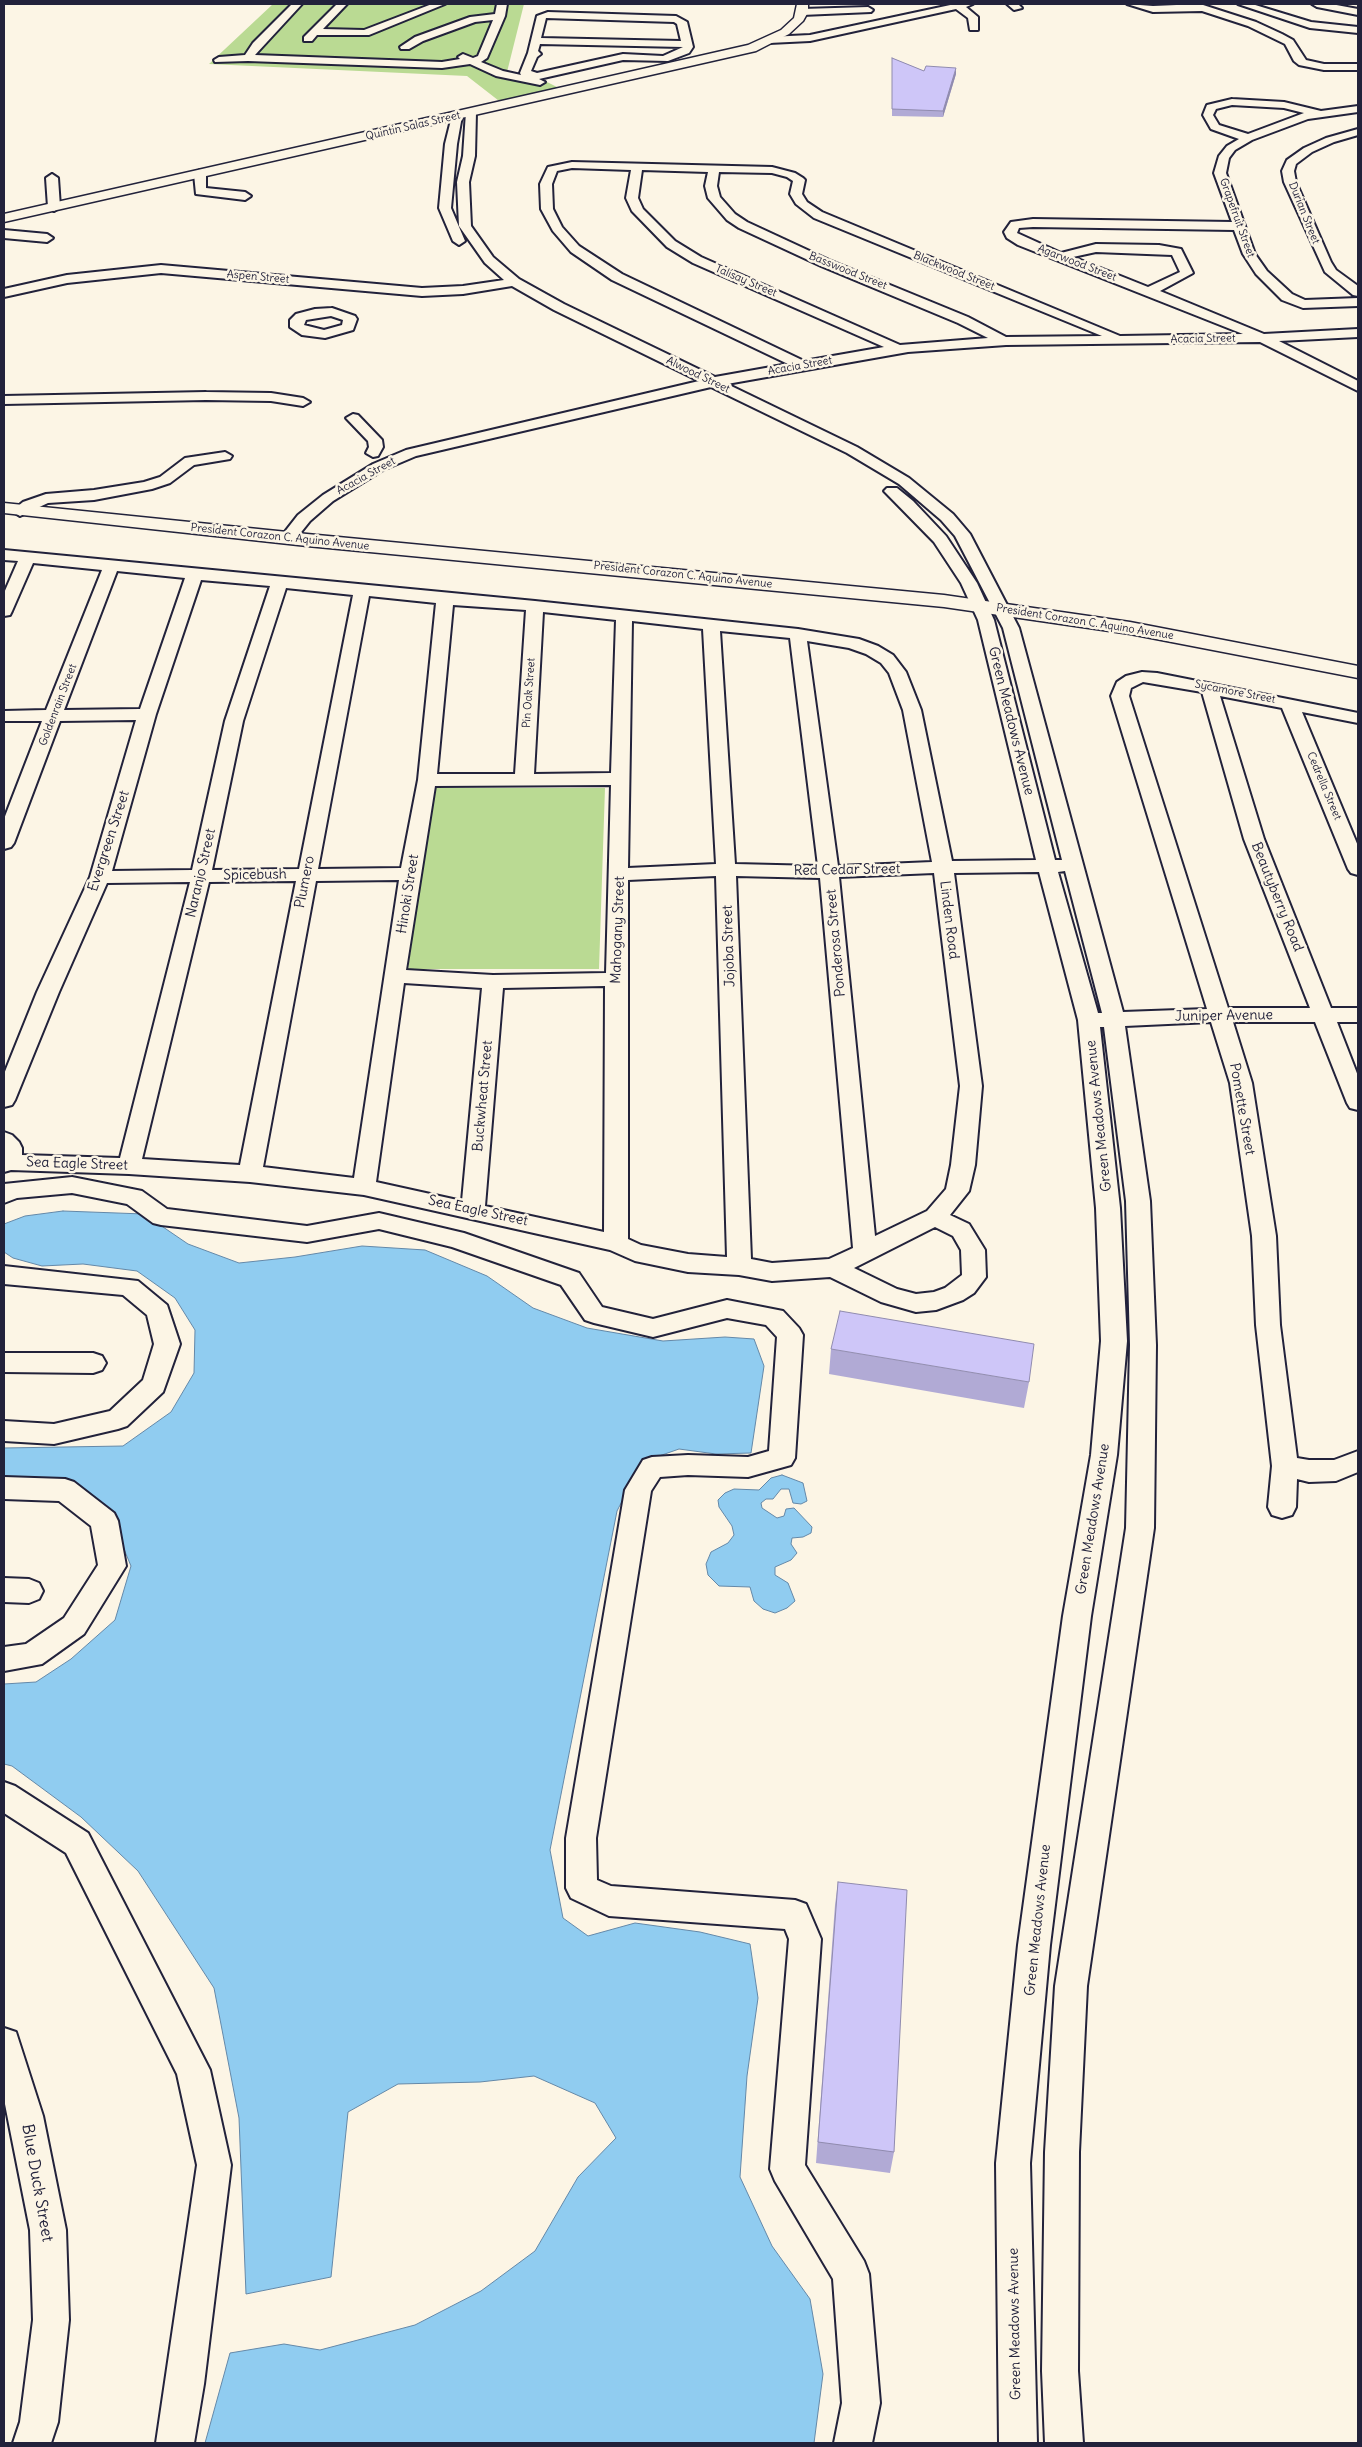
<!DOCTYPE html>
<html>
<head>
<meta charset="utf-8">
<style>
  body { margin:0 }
  #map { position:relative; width:1362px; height:2447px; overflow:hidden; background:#fcf5e5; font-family:Delius,sans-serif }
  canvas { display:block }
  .frame { position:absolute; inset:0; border:5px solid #22223b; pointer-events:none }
</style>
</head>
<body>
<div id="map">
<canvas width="1362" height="2447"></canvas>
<div class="frame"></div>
</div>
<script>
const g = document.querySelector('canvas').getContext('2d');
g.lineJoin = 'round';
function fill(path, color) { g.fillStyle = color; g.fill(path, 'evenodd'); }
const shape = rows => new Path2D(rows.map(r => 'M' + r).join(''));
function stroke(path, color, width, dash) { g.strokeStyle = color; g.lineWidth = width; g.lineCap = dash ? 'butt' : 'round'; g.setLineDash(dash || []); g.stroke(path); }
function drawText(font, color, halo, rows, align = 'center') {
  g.font = font + ' Delius,sans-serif'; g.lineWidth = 5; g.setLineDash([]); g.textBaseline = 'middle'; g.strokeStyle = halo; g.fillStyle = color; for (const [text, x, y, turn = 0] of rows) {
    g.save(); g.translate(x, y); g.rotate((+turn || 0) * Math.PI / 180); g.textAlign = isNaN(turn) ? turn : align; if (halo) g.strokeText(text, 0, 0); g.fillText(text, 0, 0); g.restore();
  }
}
const green = shape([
  [273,4,524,4,506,76,541,79,563,90,503,104,467,76,209,64],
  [433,788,605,788,599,969,408,969]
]);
const water = shape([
  [63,1211,144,1214,188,1244,239,1263,295,1257,362,1246,425,1250,487,1276,533,1308,587,1328,663,1341,725,1337,754,1339,764,1366,751,1453,716,1454,679,1449,642,1462,617,1511,550,1850,563,1918,588,1936,635,1923,700,1932,750,1944,758,1998,747,2076,740,2177,772,2246,810,2299,823,2374,814,2443,205,2443,230,2353,284,2344,320,2350,415,2325,481,2291,535,2251,578,2177,616,2138,595,2103,534,2076,480,2082,398,2084,348,2112,331,2277,246,2294,239,2118,214,1988,138,1871,81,1817,12,1766,4,1764,4,1684,36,1682,71,1659,115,1620,131,1566,108,1511,64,1480,4,1478,4,1448,123,1446,171,1412,194,1373,195,1330,175,1298,137,1271,83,1264,42,1266,13,1258,4,1252,4,1224,25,1216,63,1211],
  [782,1475,803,1483,807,1501,801,1504,793,1503,789,1489,781,1489,773,1499,766,1499,761,1503,762,1508,777,1518,784,1516,786,1509,794,1508,812,1527,811,1533,803,1537,792,1538,791,1544,797,1553,791,1560,775,1567,775,1575,788,1583,795,1601,787,1608,775,1613,763,1609,754,1601,750,1587,719,1586,708,1575,706,1564,711,1552,728,1543,734,1535,732,1526,719,1507,718,1500,725,1493,734,1489,759,1490,771,1478,782,1475]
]);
const minor = shape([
  [292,4,302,4,255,55,442,62,460,59,458,57,463,54,473,58,478,56,493,20,475,22,423,41,409,49,401,49,400,47,415,37,470,17,495,14,497,4,507,4,505,16,487,58,481,62,503,71,521,75,520,73,528,53,537,16,548,12,676,16,687,22,693,47,689,53,668,61,623,60,539,79,545,82,540,85,496,76,470,64,442,68,248,61,215,62,214,60,219,57,245,55,253,43,292,4],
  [546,18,674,22,677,24,681,41,541,38,546,18],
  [540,44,683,47,663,56,623,54,537,73,531,71,537,57,541,54,538,51,540,44],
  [337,4,347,4,323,29,364,30,432,4,445,4,369,35,317,35,312,41,304,41,304,37,337,4],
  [955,4,973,4,966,7,978,17,978,30,970,30,968,18,956,9,810,41,769,43,764,40,769,37,810,35,955,4],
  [1007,4,1018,4,1022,8,1014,10,1007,4],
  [1127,4,1153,6,1200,4,1256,22,1282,34,1293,40,1306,60,1324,64,1358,64,1358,70,1324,70,1299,65,1294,61,1285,44,1248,26,1202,11,1153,12,1127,4],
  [1238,4,1252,4,1311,22,1358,27,1358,33,1310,28,1238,4],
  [1312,4,1331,4,1358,9,1358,15,1317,7,1312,4],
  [868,7,873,10,871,12,802,15,797,12,802,9,868,7],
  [1232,99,1284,102,1321,111,1358,106,1358,112,1308,119,1252,140,1235,150,1229,158,1226,173,1255,254,1267,271,1292,294,1305,300,1358,298,1358,306,1303,308,1282,300,1256,274,1243,254,1234,230,1033,227,1019,228,1017,233,1061,253,1096,244,1159,245,1181,249,1193,273,1160,291,1264,334,1358,329,1358,337,1279,341,1358,381,1358,391,1260,342,1006,345,908,352,727,384,857,447,909,478,953,514,970,534,1019,628,1123,1012,1207,1009,1111,696,1117,682,1126,676,1142,672,1157,673,1358,713,1358,723,1302,712,1358,846,1358,875,1351,873,1348,869,1282,708,1220,696,1264,839,1331,1008,1358,1008,1358,1022,1337,1022,1358,1076,1358,1110,1350,1108,1347,1103,1315,1022,1233,1022,1252,1083,1276,1236,1280,1325,1297,1458,1309,1460,1334,1460,1358,1451,1358,1472,1336,1481,1309,1482,1297,1479,1296,1507,1292,1515,1282,1518,1272,1515,1268,1507,1272,1466,1256,1325,1252,1236,1230,1083,1211,1022,1125,1026,1150,1201,1156,1345,1154,1528,1087,1986,1079,2152,1078,2371,1083,2443,1045,2443,1042,2371,1045,2152,1055,1986,1126,1528,1130,1345,1126,1201,1104,1027,1100,1027,1120,1208,1127,1341,1117,1455,1091,1616,1050,1945,1030,2163,1037,2443,999,2443,996,2163,1018,1945,1063,1616,1091,1455,1101,1341,1096,1208,1078,1020,1039,872,954,873,982,1086,975,1165,969,1191,950,1215,969,1224,985,1250,986,1277,974,1293,963,1300,936,1310,916,1312,881,1302,830,1277,772,1281,739,1275,688,1272,635,1261,610,1250,364,1195,250,1182,129,1174,11,1170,4,1172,4,1132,12,1135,19,1142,22,1148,22,1155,120,1158,190,882,107,883,59,992,15,1100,12,1105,4,1107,4,1074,37,992,90,877,136,720,60,721,14,843,11,847,4,849,4,819,42,721,4,721,4,711,46,710,102,570,33,563,12,611,10,615,4,616,4,593,18,561,4,560,4,550,535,601,798,629,859,639,878,646,893,655,906,672,921,710,952,861,1036,860,978,620,961,583,934,542,884,491,887,488,897,488,913,501,946,536,977,583,994,620,1055,860,1062,860,1003,628,955,536,941,520,899,484,847,453,711,387,416,456,383,470,333,501,310,521,294,541,282,541,280,538,298,515,323,495,373,464,406,450,699,381,554,310,512,286,463,294,422,296,161,273,67,283,4,297,4,289,67,275,161,265,422,288,463,286,504,280,485,263,459,226,457,182,463,156,466,112,471,109,476,112,475,156,469,182,471,226,493,257,519,279,564,304,715,377,788,364,612,280,571,252,553,231,541,209,540,184,548,167,572,162,772,167,795,173,803,178,805,180,802,194,807,202,822,212,1120,336,1243,334,1018,245,1007,238,1004,232,1011,222,1033,219,1232,222,1214,173,1219,156,1227,146,1239,139,1211,129,1203,115,1207,105,1232,99],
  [1232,105,1284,108,1304,113,1248,134,1219,125,1213,115,1216,109,1232,105],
  [572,168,631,170,626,198,632,211,667,247,693,263,884,347,804,361,622,274,579,246,562,227,553,209,552,184,557,171,572,168],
  [642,170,708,172,705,186,708,198,727,220,739,228,821,266,958,323,988,338,900,345,701,257,675,241,643,209,638,198,642,170],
  [719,172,772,173,787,177,793,181,790,194,796,204,814,218,1102,336,1006,337,968,317,829,260,747,222,735,214,720,197,717,186,719,172],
  [1096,252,1172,255,1180,272,1148,287,1073,257,1096,252],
  [117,571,185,578,140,709,64,710,117,571],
  [201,580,270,586,225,721,192,870,112,871,156,714,201,580],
  [286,588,353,595,299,869,212,870,243,721,286,588],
  [369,596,436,603,418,780,401,868,318,869,369,596],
  [453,605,526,610,515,774,437,774,453,605],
  [543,612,616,620,611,773,534,774,543,612],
  [632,621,703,629,716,864,628,868,632,621],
  [720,631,790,638,818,866,735,864,720,631],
  [807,641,849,648,866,654,881,663,889,673,903,710,932,862,838,866,807,641],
  [1143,682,1202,692,1244,839,1310,1008,1228,1008,1129,696,1131,688,1143,682],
  [611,785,606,973,493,975,406,970,435,786,611,785],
  [1065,871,1102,1013,1098,1013,1058,872,1065,871],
  [934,873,960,1086,951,1165,946,1189,927,1211,875,1236,839,877,934,873],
  [716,876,727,1257,688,1254,641,1245,628,1239,628,880,716,876],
  [736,876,820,878,853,1248,829,1259,772,1263,751,1259,736,876],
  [399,880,354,1178,263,1167,316,881,399,880],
  [296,881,240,1165,142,1159,209,882,296,881],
  [404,983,482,988,462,1201,376,1182,404,983],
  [605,986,604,1232,485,1206,503,988,605,986],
  [935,1227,953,1236,961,1250,962,1275,945,1288,934,1292,916,1294,897,1289,854,1268,935,1227],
  [457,113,462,116,457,144,451,208,465,241,459,245,453,241,439,208,445,144,452,116,457,113],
  [1358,129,1358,135,1334,142,1312,152,1296,164,1294,171,1296,182,1331,262,1336,270,1358,286,1358,296,1353,295,1325,272,1284,182,1282,171,1287,160,1304,148,1326,138,1358,129],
  [200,170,206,174,206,188,245,192,251,196,245,200,196,194,194,174,200,170],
  [52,174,58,178,60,207,54,211,48,207,46,178,52,174],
  [4,230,47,234,53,238,47,242,4,238,4,230],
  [332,308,355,316,357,319,353,330,325,338,302,335,290,327,290,320,296,314,315,309,332,308],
  [331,316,343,320,342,325,324,330,304,325,306,320,331,316],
  [206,392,271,393,303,398,310,402,303,406,271,401,206,400,4,404,4,396,206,392],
  [353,414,358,415,382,440,383,447,378,456,373,457,366,453,369,447,368,441,346,418,353,414],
  [225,452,232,456,230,459,194,465,170,483,152,489,94,500,48,503,20,516,12,511,23,502,46,494,94,490,144,482,160,477,185,458,225,452],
  [72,1177,142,1191,167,1209,307,1226,379,1213,464,1233,579,1273,602,1307,653,1319,727,1300,783,1311,799,1328,803,1335,795,1458,791,1465,748,1477,688,1475,660,1477,651,1491,596,1838,597,1880,611,1886,795,1900,806,1904,821,1939,805,2165,864,2261,869,2274,880,2403,872,2443,834,2443,842,2403,833,2279,775,2181,770,2169,789,1939,785,1929,609,1916,571,1898,566,1888,566,1838,625,1490,643,1460,652,1457,688,1455,748,1457,769,1451,777,1337,766,1325,727,1318,653,1337,594,1323,585,1320,561,1285,452,1247,379,1229,307,1242,161,1225,153,1223,127,1204,72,1193,17,1198,4,1203,4,1184,72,1177],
  [4,1266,138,1281,167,1305,180,1344,163,1392,127,1426,118,1429,54,1444,4,1441,4,1421,54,1424,110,1411,143,1380,154,1344,147,1315,123,1295,4,1284,4,1266],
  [93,1353,102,1356,106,1363,102,1370,93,1373,4,1372,4,1353,93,1353],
  [4,1477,65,1479,74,1482,114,1513,118,1521,126,1566,84,1634,42,1664,4,1671,4,1647,26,1644,64,1618,98,1565,91,1526,59,1501,4,1499,4,1477],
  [4,1578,29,1579,39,1583,43,1591,39,1599,29,1603,4,1602,4,1578],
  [4,1782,15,1786,88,1833,210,2070,231,2165,204,2384,194,2443,156,2443,197,2165,177,2074,66,1853,4,1813,4,1782],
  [4,2028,16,2032,43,2116,66,2230,69,2320,58,2422,51,2443,13,2443,20,2422,33,2320,30,2230,4,2099,4,2028]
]);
const major = shape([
  [797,4,808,4,808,12,803,21,789,34,756,51,4,222,4,214,748,45,781,30,794,18,797,4]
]);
const highway = shape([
  [4,503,307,534,944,595,1130,622,1358,666,1358,678,1130,634,944,607,307,546,4,513,4,503]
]);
const wall = shape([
  [892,58,924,71,956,74,943,117,892,116],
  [831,1349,1029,1382,1024,1408,829,1374],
  [838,1882,894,2152,890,2173,816,2163,835,1905]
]);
const shadedWall = shape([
  [956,68,956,74,943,117,943,111]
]);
const building = shape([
  [892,58,924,71,926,66,956,68,943,111,892,109,892,58],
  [840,1311,1034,1344,1029,1382,831,1349,840,1311],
  [838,1882,907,1890,894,2152,818,2142,838,1882]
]);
const farStreetnames = [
  ["Quintin Salas Street",413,126,-13],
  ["Durian Street",1304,213,68],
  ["Grapefruit Street",1237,218,70],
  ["Agarwood Street",1077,263,21],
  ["Basswood Street",848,271,22],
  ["Blackwood Street",954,271,22],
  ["Aspen Street",258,277,5],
  ["Talisay Street",746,281,23],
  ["Acacia Street",1203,339,-1],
  ["Acacia Street",800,366,-10],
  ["Alwood Street",698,375,26],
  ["Acacia Street",366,476,-29],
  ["President Corazon C. Aquino Avenue",280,537,6],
  ["President Corazon C. Aquino Avenue",683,575,6],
  ["President Corazon C. Aquino Avenue",1085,622,9],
  ["Sycamore Street",1235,692,11],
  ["Pin Oak Street",529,693,-86],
  ["Goldenrain Street",58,705,-69],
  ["Cedrella Street",1324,786,67]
];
const streetNames = [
  ["Green Meadows Avenue",1011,721,76],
  ["Evergreen Street",109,841,-72],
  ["Red Cedar Street",847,870,-1],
  ["Naranjo Street",201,873,-77],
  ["Spicebush",255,875,-1],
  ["Plumero",305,882,-79],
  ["Hinoki Street",408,894,-81],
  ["Beautyberry Road",1277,897,68],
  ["Linden Road",949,920,83],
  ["Mahogany Street",618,930,-88],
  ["Ponderosa Street",836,943,-95],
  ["Jojoba Street",729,946,-92],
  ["Juniper Avenue",1224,1016,-1],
  ["Buckwheat Street",483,1096,-85],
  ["Pomette Street",1242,1109,80],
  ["Green Meadows Avenue",1099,1116,-96],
  ["Sea Eagle Street",77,1164,2],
  ["Sea Eagle Street",478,1211,12],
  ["Green Meadows Avenue",1093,1519,-81],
  ["Green Meadows Avenue",1038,1920,-84],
  ["Green Meadows Avenue",1015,2324,-91]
];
const nearStreetnames = [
  ["Blue Duck Street",37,2183,80]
];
fill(green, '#bada93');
fill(water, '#90ccf0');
stroke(water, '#6488a8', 1);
stroke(minor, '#22223b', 4);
stroke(major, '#22223b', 3);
stroke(highway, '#22223b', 3);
fill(minor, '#fcf5e5');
fill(major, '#fcf5e5');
fill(highway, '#fcf5e5');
fill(wall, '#b1aad5');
fill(shadedWall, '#908bae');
fill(building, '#cec6f8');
stroke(building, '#908bae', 1);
drawText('11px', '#22223b', '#fcf5e5', farStreetnames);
drawText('14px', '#22223b', '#fcf5e5', streetNames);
drawText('16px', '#22223b', '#fcf5e5', nearStreetnames);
</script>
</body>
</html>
